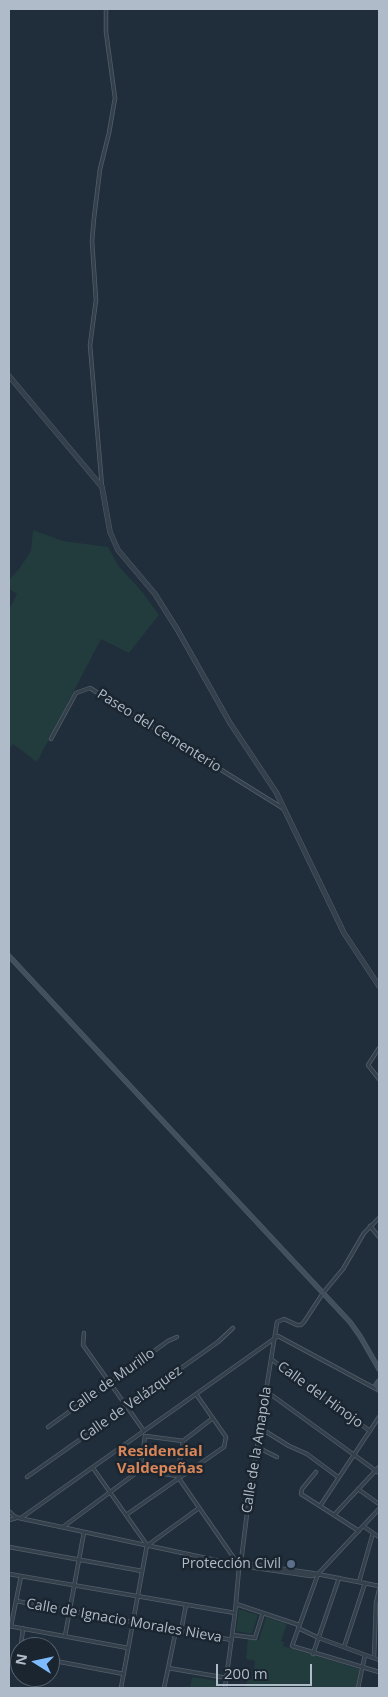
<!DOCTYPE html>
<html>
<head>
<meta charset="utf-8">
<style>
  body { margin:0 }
  #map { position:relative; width:388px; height:1697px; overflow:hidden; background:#202e3b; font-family:"Open Sans",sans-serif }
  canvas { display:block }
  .frame { position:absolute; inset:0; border:10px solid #afbbc8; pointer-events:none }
  .north { position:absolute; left:10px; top:1637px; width:50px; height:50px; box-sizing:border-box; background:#1a2530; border:1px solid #56616d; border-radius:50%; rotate:280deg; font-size:14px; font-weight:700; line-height:20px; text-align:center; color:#afbbc8 }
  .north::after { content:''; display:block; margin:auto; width:18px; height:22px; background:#7ebafe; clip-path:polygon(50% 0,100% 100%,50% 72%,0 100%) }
  .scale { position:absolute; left:216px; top:1664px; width:96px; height:22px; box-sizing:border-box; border:2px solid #afbbc8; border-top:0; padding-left:6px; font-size:15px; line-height:18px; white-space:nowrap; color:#afbbc8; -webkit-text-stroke:4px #1a2530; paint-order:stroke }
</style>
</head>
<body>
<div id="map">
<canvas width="388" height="1697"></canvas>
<div class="frame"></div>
<div class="north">N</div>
<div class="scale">200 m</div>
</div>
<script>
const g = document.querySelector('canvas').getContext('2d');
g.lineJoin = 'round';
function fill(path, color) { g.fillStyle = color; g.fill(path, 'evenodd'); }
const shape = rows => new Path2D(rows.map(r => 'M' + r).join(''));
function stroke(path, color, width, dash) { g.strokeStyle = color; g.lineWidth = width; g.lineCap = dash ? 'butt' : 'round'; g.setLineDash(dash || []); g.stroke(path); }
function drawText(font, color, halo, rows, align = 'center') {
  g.font = font + ' "Open Sans",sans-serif'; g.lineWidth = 5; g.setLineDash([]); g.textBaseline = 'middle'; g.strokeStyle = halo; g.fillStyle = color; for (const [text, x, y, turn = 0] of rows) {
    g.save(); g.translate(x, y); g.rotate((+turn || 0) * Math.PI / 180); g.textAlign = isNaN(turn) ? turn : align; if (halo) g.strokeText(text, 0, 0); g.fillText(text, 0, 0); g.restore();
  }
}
const green = shape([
  [33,530,63,541,108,547,118,565,143,593,159,615,129,653,101,639,37,762,13,744,9,749,9,609,17,594,9,589,9,580,19,569,31,551],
  [239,1609,258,1615,252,1634,236,1631],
  [266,1617,287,1624,281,1641,284,1642,283,1646,359,1669,360,1671,356,1688,246,1688,247,1680,252,1680,255,1661,246,1659,248,1639,259,1640],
  [192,1677,219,1681,220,1688,190,1688]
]);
const minor = shape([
  [102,487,90,345,96,300,92,241,94,218,100,169,109,133,115,98,106,32,106,9],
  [51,739,76,693,90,688,284,809],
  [379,1048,368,1065,379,1079],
  [370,1226,379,1237],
  [84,1333,83,1345,144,1431],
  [271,1359,370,1431],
  [266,1391,379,1473],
  [48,1427,168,1341,177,1337],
  [260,1428,289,1446,307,1454,338,1477],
  [145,1436,183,1441,177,1476,140,1470,145,1436],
  [183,1441,213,1418],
  [257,1447,277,1457],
  [93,1468,147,1545],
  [316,1472,302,1489,301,1494,359,1531],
  [27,1477,218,1342,233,1328],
  [178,1477,236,1561],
  [358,1489,379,1504],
  [320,1506,379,1417],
  [379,1509,318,1574,292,1646,379,1672],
  [10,1512,14,1516,19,1518,234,1564],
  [126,1515,224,1447,226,1437,196,1394],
  [334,1515,379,1467],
  [21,1518,278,1336,378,1390],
  [9,1520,16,1518],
  [363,1526,379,1537],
  [63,1527,140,1470],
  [148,1545,199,1508],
  [9,1547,142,1571],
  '234 1564a4 4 0 1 1 8 0a4 4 0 1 1-8 0Z',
  [241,1562,249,1497,277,1322,284,1319,297,1325,301,1325,304,1322,323,1293,343,1269,364,1233,379,1218],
  [242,1563,312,1573,379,1586],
  [242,1566,311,1576,317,1574],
  [9,1574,235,1613],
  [359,1582,373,1533],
  [16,1601,232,1640],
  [236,1604,299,1625],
  [9,1626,128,1648],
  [11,1626,21,1576],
  [298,1628,319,1638,379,1660],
  [181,1631,186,1605],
  [233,1635,255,1638,263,1613],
  [65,1636,84,1532],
  [344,1647,365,1583],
  [20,1654,23,1628],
  [313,1654,339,1578],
  [374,1658,376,1603,379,1590],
  [50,1660,124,1674],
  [168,1668,227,1678],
  [121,1688,147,1545],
  [164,1688,176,1630],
  [225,1688,235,1613,239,1568],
  [358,1688,365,1655]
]);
const tertiary = shape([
  [9,376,102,487,110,532,118,550,155,594,177,629,230,723,276,792,344,933,379,986]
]);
const secondary = shape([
  [9,956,350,1322,360,1336,379,1369],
  [379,1381,376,1385,379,1390]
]);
const markers = [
  [291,1564,5,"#5c6f8a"]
];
const streetNames = [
  ["Paseo del Cementerio",159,731,32],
  ["Calle de Murillo",112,1381,-35],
  ["Calle del Hinojo",320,1395,36],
  ["Calle de Velázquez",131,1404,-35],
  ["Calle de la Amapola",257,1450,-81],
  ["Calle de Ignacio Morales Nieva",124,1621,10]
];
const poiNames = [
  ["Protección Civil",281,1564]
];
const neighbourhoodNames = [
  ["Residencial",160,1452],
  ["Valdepeñas",160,1469]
];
fill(green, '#223b3c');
stroke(minor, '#525e69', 4.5);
stroke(tertiary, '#525e69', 5.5);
stroke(secondary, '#525e69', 5.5);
stroke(minor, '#34404b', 3);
stroke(tertiary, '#34404b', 4.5);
stroke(secondary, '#424f5f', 4.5);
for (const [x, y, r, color] of markers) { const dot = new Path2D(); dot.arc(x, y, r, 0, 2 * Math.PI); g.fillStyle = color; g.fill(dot); stroke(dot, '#1a2530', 2); }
drawText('14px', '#afbbc8', '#1a2530', streetNames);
drawText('14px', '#afbbc8', '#1a2530', poiNames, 'right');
drawText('bold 15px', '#da8658', '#1a2530', neighbourhoodNames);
</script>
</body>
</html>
